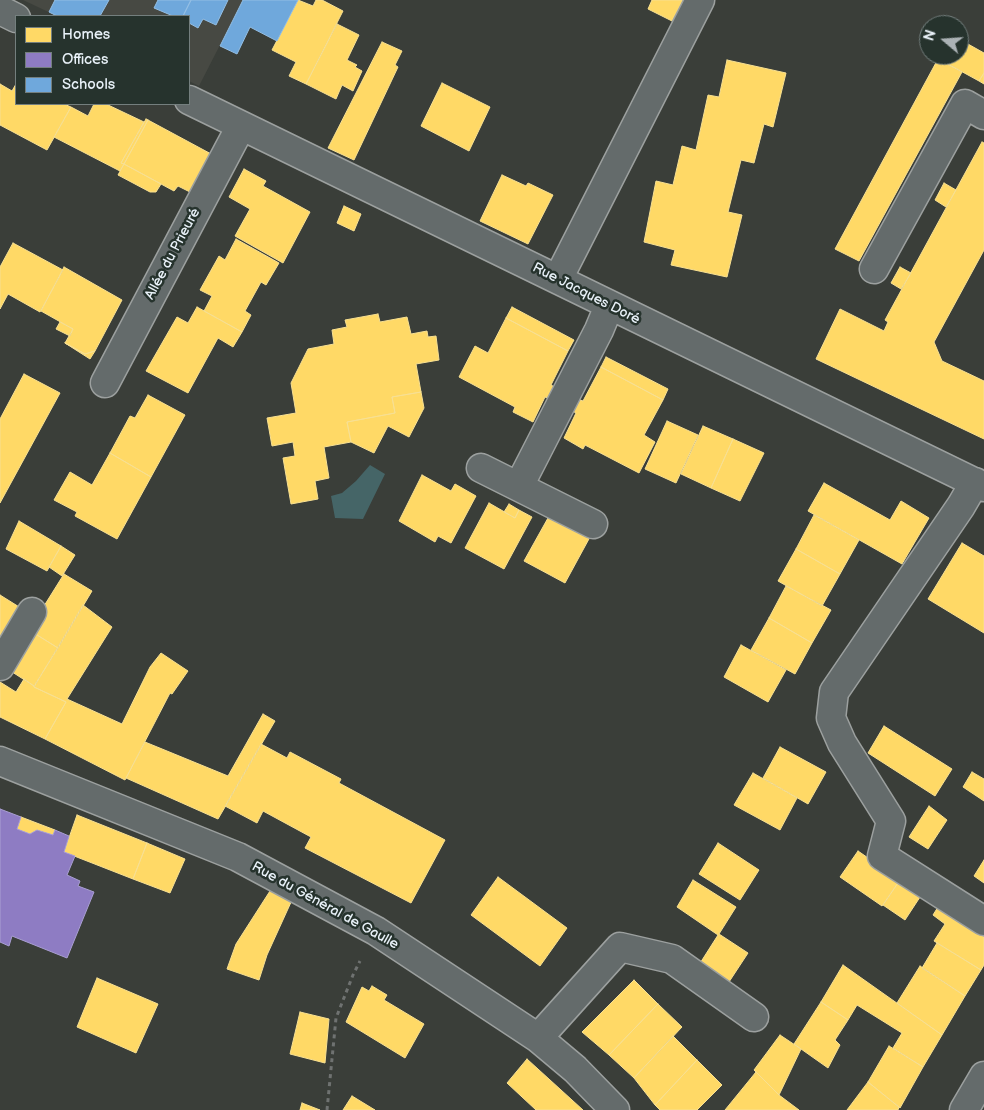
<!DOCTYPE html>
<html>
<head>
<meta charset="utf-8">
<style>
  body { margin:0 }
  #map { position:relative; width:984px; height:1110px; overflow:hidden; background:#3a3e39; font-family:"Balsamiq Sans",sans-serif }
  canvas { display:block }
  .legend { position:absolute; left:15px; top:15px; width:175px; height:90px; box-sizing:border-box; background:#26332d; border:1px solid #747f7e; margin:0; padding:6px 9px; list-style:none; font-size:15px; color:#e8f1f8 }
  .legend li { display:flex; align-items:center; gap:10px; height:25px }
  .legend b { width:25px; border:1px solid #747f7e }
  .north { position:absolute; left:919px; top:15px; width:50px; height:50px; box-sizing:border-box; background:#26332d; border:1px solid #747f7e; border-radius:50%; rotate:288deg; font-size:14px; font-weight:700; line-height:20px; text-align:center; color:#e8f1f8 }
  .north::after { content:''; display:block; margin:auto; width:18px; height:22px; background:#abb2b5; clip-path:polygon(50% 0,100% 100%,50% 72%,0 100%) }
</style>
</head>
<body>
<div id="map">
<canvas width="984" height="1110"></canvas>
<ul class="legend">
<li><b style="height:14px;background:#ffd966"></b>Homes</li>
<li><b style="height:14px;background:#8e7cc3"></b>Offices</li>
<li><b style="height:14px;background:#6fa8dc"></b>Schools</li>
</ul>
<div class="north">N</div>
</div>
<script>
const g = document.querySelector('canvas').getContext('2d');
g.lineJoin = 'round';
function fill(path, color) { g.fillStyle = color; g.fill(path, 'evenodd'); }
const shape = rows => new Path2D(rows.map(r => 'M' + r).join(''));
function stroke(path, color, width, dash) { g.strokeStyle = color; g.lineWidth = width; g.lineCap = dash ? 'butt' : 'round'; g.setLineDash(dash || []); g.stroke(path); }
function drawText(font, color, halo, rows, align = 'center') {
  g.font = font + ' "Balsamiq Sans",sans-serif'; g.lineWidth = 5; g.setLineDash([]); g.textBaseline = 'middle'; g.strokeStyle = halo; g.fillStyle = color; for (const [text, x, y, turn = 0] of rows) {
    g.save(); g.translate(x, y); g.rotate((+turn || 0) * Math.PI / 180); g.textAlign = isNaN(turn) ? turn : align; if (halo) g.strokeText(text, 0, 0); g.fillText(text, 0, 0); g.restore();
  }
}
const built = shape([
  [23,0,243,0,199,86,189,81,189,16,57,16]
]);
const water = shape([
  [370,465,385,474,363,519,335,518,331,496,342,493,356,481]
]);
const homes = shape([
  [298,0,313,6,316,0,322,0,343,11,306,84,289,76,296,62,272,50,298,0],
  [652,0,683,0,672,21,648,9,652,0],
  [337,24,359,35,347,60,357,65,355,67,362,71,353,91,342,85,336,99,306,84,337,24],
  [959,39,984,53,984,73,979,81,937,58,938,55,959,55,959,39],
  [382,42,402,51,395,65,398,67,354,160,328,148,382,42],
  [938,59,962,72,859,261,835,249,938,59],
  [727,60,786,73,773,127,764,124,754,163,741,160,728,212,742,215,727,277,671,265,675,250,644,242,656,181,673,185,682,146,696,150,708,95,719,97,727,60],
  [984,73,984,84,979,81,984,73],
  [442,83,490,107,469,151,421,126,442,83],
  [0,84,12,91,16,84,16,104,64,104,71,107,47,150,0,125,0,84],
  [94,104,106,104,144,122,121,163,124,164,120,171,54,137,71,107,88,116,94,104],
  [146,119,148,120,124,164,121,163,146,119],
  [148,120,213,155,192,193,178,186,174,191,124,164,148,120],
  [982,142,984,143,984,250,934,342,942,361,984,381,984,439,816,359,840,309,884,331,888,322,885,320,982,142],
  [124,164,161,184,156,192,150,192,118,175,124,164],
  [244,169,266,181,263,186,310,212,283,263,235,236,250,209,229,197,244,169],
  [502,175,526,186,528,183,553,195,528,244,480,221,502,175],
  [944,183,956,190,946,207,935,200,944,183],
  [344,206,361,214,354,231,337,223,344,206],
  [236,239,279,263,266,285,261,282,245,311,251,315,242,332,204,311,212,296,200,290,219,256,225,260,236,239],
  [13,243,63,270,40,312,8,294,0,309,0,267,13,243],
  [64,267,122,300,95,351,85,354,65,343,73,329,41,311,64,267],
  [900,267,911,273,901,289,891,283,900,267],
  [197,307,242,332,233,347,218,338,188,393,146,371,177,317,188,323,197,307],
  [512,307,574,340,568,351,506,318,512,307],
  [378,314,380,322,407,317,411,334,427,331,428,337,436,336,439,360,416,364,421,392,392,397,395,413,347,422,351,442,324,447,329,478,315,481,318,499,291,504,283,458,295,456,293,442,272,446,267,418,296,413,291,383,308,349,334,344,332,330,347,327,345,320,378,314],
  [506,318,568,351,551,385,560,390,554,401,545,397,533,422,513,412,515,407,459,377,475,346,488,353,506,318],
  [60,322,73,329,70,336,56,329,60,322],
  [65,343,85,354,95,351,90,359,65,343],
  [606,357,668,389,663,400,601,367,606,357],
  [601,367,663,400,644,435,655,442,639,473,585,445,583,449,564,438,576,413,569,409,575,398,583,401,601,367],
  [24,374,60,393,0,503,0,419,24,374],
  [421,392,424,408,409,437,388,426,374,453,351,442,347,422,395,413,392,397,421,392],
  [148,395,185,415,151,477,110,453,130,416,135,418,148,395],
  [667,421,698,435,676,483,645,469,667,421],
  [703,426,733,439,711,488,681,474,703,426],
  [733,439,764,453,740,501,711,488,733,439],
  [110,453,151,477,117,539,75,516,77,512,54,500,70,472,92,485,110,453],
  [422,475,451,491,455,484,476,496,451,543,438,536,435,542,399,521,422,475],
  [824,483,890,520,901,501,929,518,902,564,808,511,824,483],
  [489,503,515,518,519,510,532,517,504,569,465,548,489,503],
  [509,504,519,510,515,518,504,512,509,504],
  [553,509,563,523,590,537,565,583,524,561,553,509],
  [814,515,859,540,840,574,796,549,814,515],
  [19,521,61,546,47,571,6,549,19,521],
  [962,543,984,556,984,633,928,599,962,543],
  [61,546,75,555,62,576,49,567,61,546],
  [796,549,840,574,822,606,778,581,796,549],
  [64,574,92,591,58,648,29,630,64,574],
  [786,586,831,610,812,643,769,618,786,586],
  [0,595,24,610,0,641,0,595],
  [83,605,112,627,67,699,122,724,150,667,161,653,188,671,172,694,170,693,125,780,45,739,66,702,34,687,83,605],
  [769,618,812,643,795,674,751,650,769,618],
  [29,630,58,648,34,686,6,668,29,630],
  [741,645,786,670,768,702,724,677,741,645],
  [24,679,34,686,34,687,66,702,45,739,0,717,0,682,16,692,24,679],
  [263,714,275,721,218,819,126,778,145,742,228,776,263,714],
  [884,726,952,769,935,796,868,753,884,726],
  [261,744,287,758,290,752,341,779,339,783,445,840,411,903,305,848,311,837,263,811,257,823,225,806,261,744],
  [780,747,826,772,808,804,763,778,780,747],
  [972,772,984,779,984,801,963,787,972,772],
  [753,773,797,798,780,830,734,805,753,773],
  [929,806,947,820,928,849,909,837,929,806],
  [77,815,147,843,133,879,64,852,77,815],
  [21,817,55,830,53,835,37,830,30,834,17,829,21,817],
  [147,843,185,859,170,893,133,879,147,843],
  [718,843,759,870,740,900,699,874,718,843],
  [858,851,900,880,882,906,840,877,858,851],
  [984,860,984,883,974,876,984,860],
  [498,877,567,928,540,966,471,915,498,877],
  [693,880,736,907,719,934,748,953,727,985,697,968,718,935,677,907,693,880],
  [900,880,922,894,905,920,883,905,900,880],
  [270,891,292,900,267,955,259,980,227,969,236,944,270,891],
  [938,907,984,937,984,965,981,970,934,941,945,924,933,915,938,907],
  [937,943,981,970,965,996,922,968,937,943],
  [843,965,942,1035,923,1067,893,1048,902,1033,857,1005,848,1020,821,1002,843,965],
  [920,966,965,996,942,1035,897,1003,920,966],
  [97,978,158,1004,136,1053,77,1027,97,978],
  [634,980,658,1004,609,1055,582,1032,634,980],
  [372,986,387,995,384,1000,424,1024,405,1058,346,1022,362,987,369,991,372,986],
  [821,1002,848,1020,835,1040,840,1045,828,1068,794,1044,821,1002],
  [658,1004,682,1027,634,1078,609,1055,658,1004],
  [300,1012,329,1019,325,1063,290,1054,300,1012],
  [780,1035,801,1049,779,1095,754,1070,780,1035],
  [673,1036,697,1060,655,1105,634,1078,673,1036],
  [889,1046,923,1067,900,1108,868,1082,889,1046],
  [527,1059,583,1110,536,1110,507,1083,527,1059],
  [697,1060,722,1085,697,1110,660,1110,655,1105,697,1060],
  [756,1072,779,1095,799,1110,725,1110,756,1072],
  [868,1082,899,1107,898,1110,847,1110,868,1082],
  [352,1096,375,1110,343,1110,352,1096],
  [302,1103,320,1110,300,1110,302,1103]
]);
const offices = shape([
  [0,809,21,817,17,829,30,834,37,830,53,835,55,830,69,836,64,852,75,856,67,875,80,881,78,886,94,892,67,958,12,936,9,946,0,942,0,809]
]);
const schools = shape([
  [55,0,109,0,100,16,57,16,49,12,55,0],
  [158,0,191,0,183,16,173,16,154,8,158,0],
  [191,0,228,0,216,25,203,19,198,28,189,23,189,16,183,16,191,0],
  [243,0,298,0,277,41,250,27,237,54,220,46,243,0]
]);
const path = shape([
  [327,1110,336,1018,353,975,360,961]
]);
const minor = shape([
  [0,10,16,18],
  [189,100,984,487],
  [874,269,965,104,984,115],
  [558,279,700,0],
  [105,383,241,126],
  [481,468,593,524],
  [975,482,961,506,834,692,831,718,842,743,891,821,882,856,984,921],
  [519,486,599,330,609,306],
  [0,666,32,612],
  [0,761,238,857,376,931,538,1038,575,1069,615,1110],
  [538,1038,620,947,672,959,754,1017],
  [964,1110,984,1076]
]);
const streetNames = [
  ["Allée du Prieuré",173,254,-62],
  ["Rue Jacques Doré",586,294,27],
  ["Rue du Général de Gaulle",325,906,29]
];
fill(built, '#474943');
fill(water, '#456567');
fill(homes, '#ffd966');
stroke(homes, '#f8e092', 1);
fill(offices, '#8e7cc3');
stroke(offices, '#a99fd3', 1);
fill(schools, '#6fa8dc');
stroke(schools, '#93bee4', 1);
stroke(minor, '#9ca09f', 31);
stroke(path, '#6f7271', 3, [4, 4]);
stroke(minor, '#646b6b', 28);
drawText('14px', '#e8f1f8', '#26332d', streetNames);
</script>
</body>
</html>
